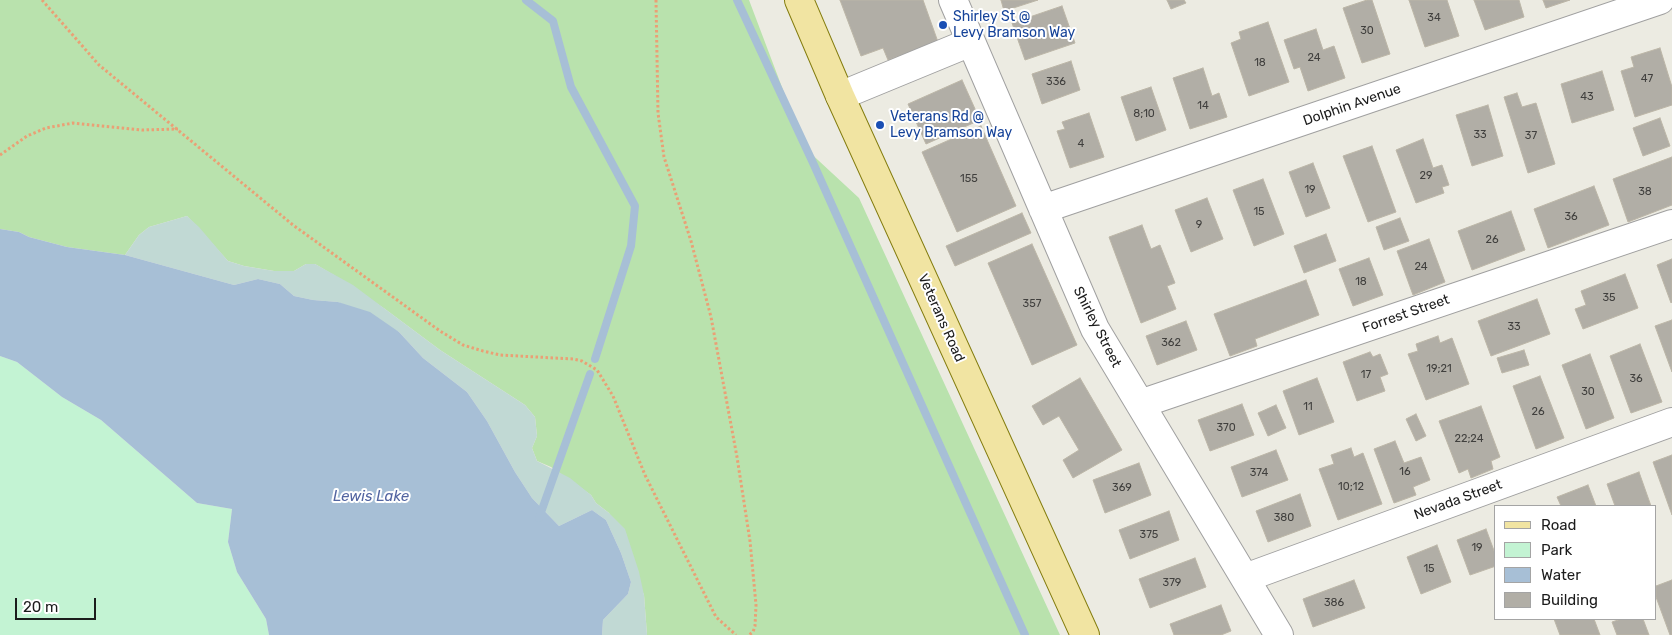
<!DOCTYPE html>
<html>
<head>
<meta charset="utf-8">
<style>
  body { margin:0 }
  #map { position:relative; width:1672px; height:635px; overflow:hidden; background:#ecebe2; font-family:Rubik,sans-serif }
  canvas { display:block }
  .legend { position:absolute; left:1494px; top:505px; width:162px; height:115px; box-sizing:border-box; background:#fff; border:1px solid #a4a4a4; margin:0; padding:6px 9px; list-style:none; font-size:15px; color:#1c1c1c }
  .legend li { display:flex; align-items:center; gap:10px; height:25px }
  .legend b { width:25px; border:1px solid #a4a4a4 }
  .scale { position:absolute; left:15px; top:598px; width:81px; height:22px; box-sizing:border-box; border:2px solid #1c1c1c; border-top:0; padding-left:6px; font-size:15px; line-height:18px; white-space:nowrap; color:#1c1c1c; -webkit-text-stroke:4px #fff; paint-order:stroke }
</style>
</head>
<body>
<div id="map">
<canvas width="1672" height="635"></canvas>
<ul class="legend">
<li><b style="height:6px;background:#f1e4a2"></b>Road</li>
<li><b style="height:14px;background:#c3f3d3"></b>Park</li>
<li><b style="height:14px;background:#a7bfd6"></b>Water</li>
<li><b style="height:14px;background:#b1aea6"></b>Building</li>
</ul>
<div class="scale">20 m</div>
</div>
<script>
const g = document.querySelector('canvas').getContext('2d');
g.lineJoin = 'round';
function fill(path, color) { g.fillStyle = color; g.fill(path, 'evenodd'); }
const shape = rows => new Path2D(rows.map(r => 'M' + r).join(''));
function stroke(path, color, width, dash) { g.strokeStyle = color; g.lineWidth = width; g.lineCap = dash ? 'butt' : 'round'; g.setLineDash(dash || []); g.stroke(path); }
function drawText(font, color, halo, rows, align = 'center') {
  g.font = font + ' Rubik,sans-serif'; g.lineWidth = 4; g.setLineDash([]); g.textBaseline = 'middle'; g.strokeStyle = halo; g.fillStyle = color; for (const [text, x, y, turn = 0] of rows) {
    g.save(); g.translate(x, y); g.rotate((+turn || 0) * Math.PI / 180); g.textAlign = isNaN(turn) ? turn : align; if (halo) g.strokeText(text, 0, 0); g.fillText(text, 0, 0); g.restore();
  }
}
const grass = shape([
  [0,0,749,0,805,148,859,198,1060,635,647,635,644,595,609,513,596,503,591,495,551,467,537,461,532,448,537,436,535,417,525,405,440,350,385,309,332,274,315,264,306,264,294,271,274,271,244,266,228,261,187,216,149,227,139,235,125,255,67,247,29,237,19,232,0,229]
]);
const wetland = shape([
  [187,216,199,227,228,261,244,266,274,271,294,271,306,264,315,264,353,285,440,350,525,405,535,417,537,436,532,448,537,461,570,478,591,495,596,503,609,513,625,529,639,572,644,595,647,635,602,635,603,620,628,594,631,582,621,553,606,520,592,510,559,526,532,498,515,472,487,421,467,392,423,358,399,332,338,302,313,300,294,296,280,284,258,279,234,285,125,255,139,235,149,227]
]);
const park = shape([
  [0,356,17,362,62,397,101,420,197,503,232,509,228,542,237,572,266,619,269,635,0,635]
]);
const water = shape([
  [0,229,19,232,29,237,67,247,125,255,234,285,258,279,280,284,294,296,313,300,338,302,370,312,399,332,423,358,467,392,487,421,515,472,532,498,559,526,592,510,606,520,621,553,631,582,628,594,603,620,602,635,269,635,266,619,237,572,228,542,232,509,197,503,101,420,62,397,17,362,0,356]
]);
const stream = shape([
  [526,0,553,21,571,87,635,206,631,246,595,359],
  [737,0,814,165,1025,635],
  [539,518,590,374]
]);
const building = shape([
  [840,0,923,0,938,42,888,60,883,48,861,56,840,0],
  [1001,0,1038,0,1004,11,1001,0],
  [1167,0,1184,0,1186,3,1171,9,1167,0],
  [1367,0,1372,0,1390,54,1362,63,1343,8,1367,0],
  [1409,0,1447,0,1459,36,1425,47,1409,0],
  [1474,0,1519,0,1524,17,1485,30,1474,0],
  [1543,0,1570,0,1546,8,1543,0],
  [1062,6,1075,43,1025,60,1012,23,1062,6],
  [1268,22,1289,82,1249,96,1231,43,1241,39,1239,32,1268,22],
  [1316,29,1323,50,1334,46,1345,78,1308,91,1300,67,1294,69,1284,40,1316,29],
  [1660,48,1672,87,1672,105,1635,117,1621,71,1634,67,1631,57,1660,48],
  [1071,61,1080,90,1042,104,1032,74,1071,61],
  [1203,68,1212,96,1219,93,1227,117,1190,129,1173,78,1203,68],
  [1602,71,1614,110,1572,123,1561,84,1602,71],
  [962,80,980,120,926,144,908,104,962,80],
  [1151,87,1166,130,1136,141,1121,97,1151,87],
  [1517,93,1522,107,1536,103,1555,164,1528,173,1504,97,1517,93],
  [1488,105,1503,156,1472,166,1456,115,1488,105],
  [1089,113,1104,157,1070,168,1057,131,1065,129,1062,122,1089,113],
  [1660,118,1670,146,1643,156,1633,128,1660,118],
  [981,126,1016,206,957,232,922,152,981,126],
  [1423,139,1433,168,1442,165,1449,185,1442,187,1444,193,1416,203,1396,150,1423,139],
  [1372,146,1396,212,1368,222,1343,156,1372,146],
  [1672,157,1672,205,1628,222,1613,179,1672,157],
  [1313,163,1330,208,1306,217,1289,172,1313,163],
  [1263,179,1284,234,1254,246,1233,190,1263,179],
  [1594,186,1609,225,1548,248,1534,209,1594,186],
  [1207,198,1223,239,1191,252,1175,210,1207,198],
  [1511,211,1525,250,1472,270,1458,231,1511,211],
  [1022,213,1031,233,955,266,946,246,1022,213],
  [1400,218,1409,241,1384,250,1376,227,1400,218],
  [1142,225,1151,249,1160,245,1175,283,1167,286,1176,309,1141,323,1109,237,1142,225],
  [1326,234,1336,261,1304,273,1294,246,1326,234],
  [1429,239,1445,282,1413,295,1397,251,1429,239],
  [1032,244,1077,345,1032,365,988,263,1032,244],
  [1369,258,1383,295,1353,306,1339,269,1369,258],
  [1672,259,1672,302,1671,303,1657,265,1672,259],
  [1625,274,1638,308,1583,329,1575,309,1586,305,1581,291,1625,274],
  [1306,280,1319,315,1255,339,1257,346,1230,356,1214,314,1306,280],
  [1537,299,1550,334,1491,356,1478,321,1537,299],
  [1672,320,1672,372,1655,326,1672,320],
  [1186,321,1197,350,1157,365,1146,336,1186,321],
  [1438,336,1440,343,1452,338,1469,384,1426,400,1408,354,1418,351,1416,344,1438,336],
  [1640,344,1662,402,1631,413,1610,356,1640,344],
  [1524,350,1529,365,1502,373,1497,358,1524,350],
  [1370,352,1373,357,1380,354,1388,374,1380,377,1385,391,1357,401,1343,362,1370,352],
  [1590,354,1614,418,1586,429,1562,365,1590,354],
  [1540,376,1564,438,1536,449,1513,386,1540,376],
  [1080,378,1122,450,1073,478,1063,460,1079,450,1059,416,1043,425,1032,406,1080,378],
  [1317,378,1334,422,1299,435,1283,391,1317,378],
  [1242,404,1254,435,1210,451,1198,420,1242,404],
  [1276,405,1286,428,1268,436,1258,413,1276,405],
  [1481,406,1500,457,1491,461,1493,469,1471,478,1468,469,1459,473,1439,421,1481,406],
  [1416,414,1426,436,1416,441,1406,419,1416,414],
  [1395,441,1404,463,1421,457,1430,480,1413,487,1416,495,1394,503,1374,449,1395,441],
  [1351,448,1354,457,1363,453,1382,504,1338,520,1319,469,1334,464,1331,455,1351,448],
  [1276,450,1288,480,1242,497,1231,467,1276,450],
  [1672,455,1672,515,1653,462,1672,455],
  [1139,463,1151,495,1105,513,1093,480,1139,463],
  [1639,472,1651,506,1615,506,1607,484,1639,472],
  [1588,485,1596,506,1561,506,1557,497,1588,485],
  [1300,494,1311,526,1268,542,1256,511,1300,494],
  [1169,511,1179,540,1130,559,1119,530,1169,511],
  [1486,529,1496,556,1496,566,1470,575,1457,540,1486,529],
  [1437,545,1451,582,1421,594,1407,557,1437,545],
  [1195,558,1206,587,1150,608,1139,579,1195,558],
  [1354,580,1365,608,1313,627,1303,599,1354,580],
  [1672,580,1672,635,1670,635,1656,597,1656,586,1672,580],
  [1221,605,1231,631,1221,635,1174,635,1170,624,1221,605],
  [1554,619,1594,619,1600,635,1560,635,1554,619],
  [1621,619,1643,619,1649,635,1617,635,1612,622,1621,619]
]);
const path = shape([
  [42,0,99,65,293,225,440,331,463,345,483,351,500,355,573,359,582,361,597,370,613,396,645,475,716,617,736,635],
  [656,0,658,113,664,157,691,241,711,317,737,457,750,541,756,605,755,626,753,632,749,635],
  [0,155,27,136,46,128,73,123,142,130,178,129]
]);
const minor = shape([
  [953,0,1095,329,1279,635],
  [840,96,971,42],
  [1043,209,1660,0],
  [1140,404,1672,224],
  [1245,578,1672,422]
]);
const major = shape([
  [799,0,840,96,1085,635]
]);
const markers = [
  [943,25,5,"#1a4fb4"],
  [880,125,5,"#1a4fb4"]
];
const numberNames = [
  ["34",1434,18],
  ["30",1367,31],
  ["24",1314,58],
  ["18",1260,63],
  ["47",1647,79],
  ["336",1056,82],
  ["43",1587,97],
  ["14",1203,106],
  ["8;10",1144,114],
  ["33",1480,135],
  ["37",1531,136],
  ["4",1081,144],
  ["29",1426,176],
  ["155",969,179],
  ["19",1310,190],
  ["38",1645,192],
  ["15",1259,212],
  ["36",1571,217],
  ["9",1199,225],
  ["26",1492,240],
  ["24",1421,267],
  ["18",1361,282],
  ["35",1609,298],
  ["357",1032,304],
  ["33",1514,327],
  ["362",1171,343],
  ["19;21",1439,369],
  ["17",1366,375],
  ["36",1636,379],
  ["30",1588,392],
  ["11",1308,407],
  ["26",1538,412],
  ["370",1226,428],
  ["22;24",1469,439],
  ["16",1405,472],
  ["374",1259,473],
  ["10;12",1351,487],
  ["369",1122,488],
  ["380",1284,518],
  ["375",1149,535],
  ["19",1477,548],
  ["15",1429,569],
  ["379",1172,583],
  ["386",1334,603]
];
const transitNames = [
  ["Shirley St @",953,17],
  ["Levy Bramson Way",953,33],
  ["Veterans Rd @",890,117],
  ["Levy Bramson Way",890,133]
];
const streetNames = [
  ["Dolphin Avenue",1352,105,-19],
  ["Forrest Street",1406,314,-19],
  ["Veterans Road",941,318,66],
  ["Shirley Street",1097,327,63],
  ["Nevada Street",1458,500,-20]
];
const waterNames = [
  ["Lewis Lake",371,497]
];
fill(grass, '#b9e2ad');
fill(wetland, '#c1d9d4');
fill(park, '#c3f3d3');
fill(water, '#a7bfd6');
stroke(stream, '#a7bfd6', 8);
fill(building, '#b1aea6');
stroke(building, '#bcb6a7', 1);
stroke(minor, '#a0a0a0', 30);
stroke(major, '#847d0f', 30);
stroke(path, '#eaa075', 3, [2.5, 2.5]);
stroke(minor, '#fff', 28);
stroke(major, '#f1e4a2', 28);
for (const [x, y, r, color] of markers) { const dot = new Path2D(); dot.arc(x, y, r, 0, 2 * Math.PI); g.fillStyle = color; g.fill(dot); stroke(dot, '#fff', 2); }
drawText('11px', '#41403e', null, numberNames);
drawText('14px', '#164399', '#fff', transitNames, 'left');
drawText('14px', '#1c1c1c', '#fff', streetNames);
drawText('italic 15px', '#5365a1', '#fff', waterNames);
</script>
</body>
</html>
